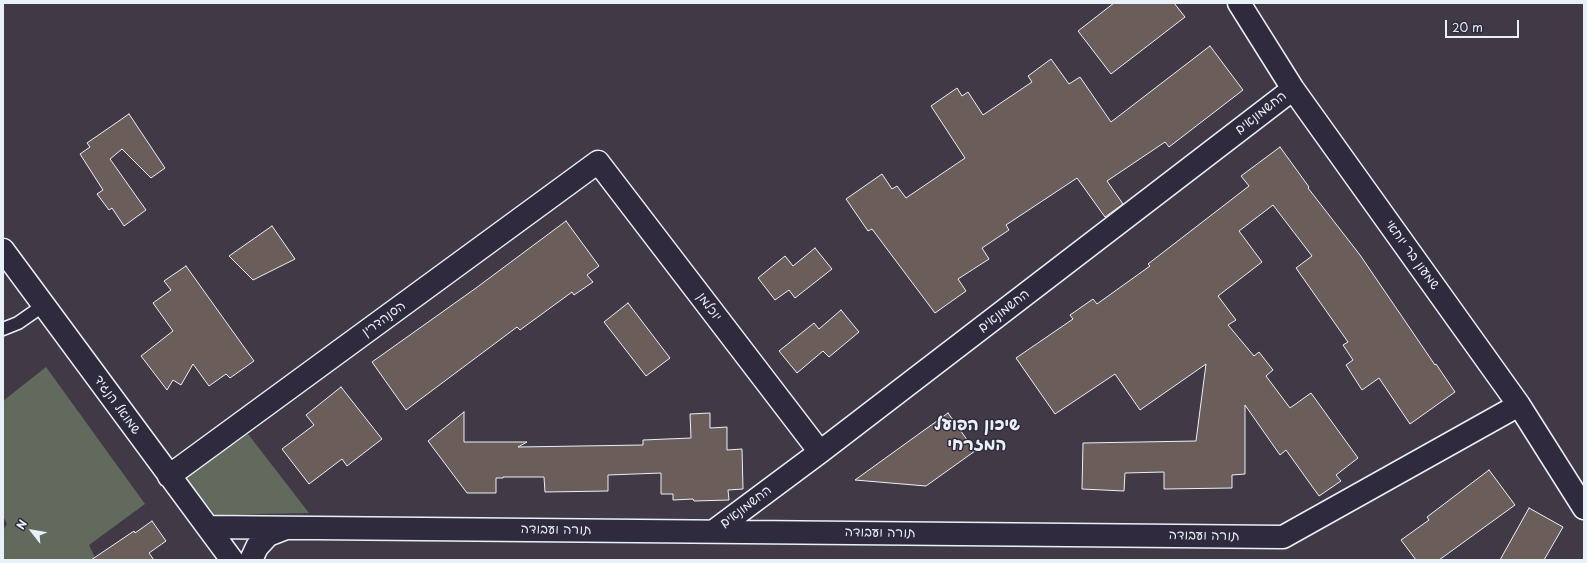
<!DOCTYPE html>
<html>
<head>
<meta charset="utf-8">
<style>
  body { margin:0 }
  #map { position:relative; width:1587px; height:563px; overflow:hidden; background:#413a46; font-family:"Playpen Sans",sans-serif }
  canvas { display:block }
  .frame { position:absolute; inset:0; border:4px solid #e8f1f8; pointer-events:none }
  .north { position:absolute; left:12px; top:511px; width:40px; height:40px; -webkit-text-stroke:3px #2f2a3d; paint-order:stroke; rotate:301deg; font-size:11px; font-weight:700; line-height:16px; text-align:center; color:#e8f1f8 }
  .north::after { content:''; display:block; margin:auto; width:14px; height:18px; background:#e8f1f8; clip-path:polygon(50% 0,100% 100%,50% 72%,0 100%) }
  .scale { position:absolute; left:1445px; top:20px; width:74px; height:18px; box-sizing:border-box; border:2px solid #e8f1f8; border-top:0; padding-left:5px; font-size:12px; line-height:14px; white-space:nowrap; color:#e8f1f8; -webkit-text-stroke:3px #2f2a3d; paint-order:stroke }
</style>
</head>
<body>
<div id="map">
<canvas width="1587" height="563"></canvas>
<div class="frame"></div>
<div class="north">N</div>
<div class="scale">20 m</div>
</div>
<script>
const g = document.querySelector('canvas').getContext('2d');
g.lineJoin = 'round';
function fill(path, color) { g.fillStyle = color; g.fill(path, 'evenodd'); }
const shape = rows => new Path2D(rows.map(r => 'M' + r).join(''));
function stroke(path, color, width, dash) { g.strokeStyle = color; g.lineWidth = width; g.lineCap = dash ? 'butt' : 'round'; g.setLineDash(dash || []); g.stroke(path); }
function drawText(font, color, halo, rows, align = 'center') {
  g.font = font + ' "Playpen Sans","Playpen Sans Hebrew",sans-serif'; g.lineWidth = 3; g.setLineDash([]); g.textBaseline = 'middle'; g.strokeStyle = halo; g.fillStyle = color; for (const [text, x, y, turn = 0] of rows) {
    g.save(); g.translate(x, y); g.rotate((+turn || 0) * Math.PI / 180); g.textAlign = isNaN(turn) ? turn : align; if (halo) g.strokeText(text, 0, 0); g.fillText(text, 0, 0); g.restore();
  }
}
const green = shape([
  [46,367,145,504,89,545,96,560,3,560,3,530,7,524,3,516,3,401],
  [248,434,309,513,215,515,186,478]
]);
const building = shape([
  [1114,3,1174,3,1185,17,1111,74,1078,31,1114,3],
  [1210,46,1243,90,1169,147,1165,142,1107,181,1123,204,1105,217,1077,178,1006,225,1009,230,982,248,989,259,958,279,966,291,935,313,872,229,868,231,846,199,882,174,892,189,897,186,906,198,965,158,931,106,957,88,962,96,968,92,983,115,1032,82,1028,76,1051,59,1069,84,1080,77,1111,122,1210,46],
  [129,114,165,168,151,178,122,149,110,159,146,210,124,226,112,208,109,210,97,194,103,190,80,154,90,147,87,143,129,114],
  [1280,147,1309,187,1308,188,1360,255,1435,365,1436,364,1455,392,1410,424,1379,378,1362,390,1346,365,1353,360,1343,345,1348,342,1296,268,1312,256,1273,205,1239,231,1262,262,1218,296,1236,320,1228,325,1254,356,1259,352,1273,370,1266,376,1290,408,1311,393,1358,458,1336,475,1341,481,1319,496,1286,450,1280,455,1245,405,1245,474,1232,475,1232,488,1164,489,1164,472,1125,473,1124,491,1082,489,1083,443,1196,441,1206,364,1140,410,1115,374,1055,414,1016,358,1073,319,1070,315,1093,299,1097,304,1150,266,1148,264,1249,186,1241,176,1280,147],
  [566,221,599,266,587,275,593,282,574,295,572,292,520,330,517,327,406,410,372,362,476,288,566,221],
  [272,226,295,259,253,280,229,256,272,226],
  [815,248,832,269,795,298,789,290,775,300,758,278,785,256,793,266,815,248],
  [186,266,254,361,230,378,226,374,209,386,193,364,181,385,173,380,167,390,141,356,173,331,153,303,171,290,164,281,186,266],
  [628,303,670,358,646,376,604,322,628,303],
  [841,310,859,332,829,357,823,351,797,373,779,351,814,323,819,329,841,310],
  [341,387,382,439,347,466,342,459,309,484,282,449,314,425,306,415,341,387],
  [464,412,464,442,527,442,518,447,643,445,643,440,691,438,690,414,710,413,710,428,727,427,727,450,742,449,743,489,728,490,729,500,694,501,693,499,673,500,673,494,661,494,661,473,608,475,608,491,545,492,544,477,503,477,503,478,496,478,496,493,467,493,428,441,464,412],
  [948,413,975,451,926,486,855,480,948,413],
  [1489,470,1515,505,1439,560,1416,560,1401,540,1429,520,1427,517,1489,470],
  [1529,508,1563,527,1544,560,1500,560,1529,508],
  [152,521,166,541,149,553,154,560,91,560,134,531,135,533,152,521]
]);
const service = shape([
  [3,329,18,323,44,305]
]);
const minor = shape([
  [1239,3,1293,89,1519,405,1584,508],
  [3,250,232,560],
  [169,476,598,162,820,452],
  [208,527,1283,537,1519,405],
  [714,531,820,452,1293,89],
  [251,560,257,547,268,535,286,528]
]);
const streetNames = [
  ["החשמונאים",1261,113,-38],
  ["שמעון בר יוחאי",1412,255,54],
  ["יוכלמן",709,307,53],
  ["החשמונאים",1004,311,-38],
  ["הסנהדרין",384,319,-36],
  ["שמואל הנגיד",117,405,54],
  ["החשמונאים",746,507,-37],
  ["תורה ועבודה",556,530,1],
  ["תורה ועבודה",880,533,1],
  ["תורה ועבודה",1204,536,1]
];
const districtNames = [
  ["שיכון הפועל",977,425],
  ["המזרחי",977,445]
];
fill(green, '#626a5d');
fill(building, '#6b5e5a');
stroke(building, '#e8f1f8', 1);
stroke(service, '#e8f1f8', 15);
stroke(minor, '#e8f1f8', 25);
stroke(service, '#2f2a3d', 12);
stroke(minor, '#2f2a3d', 22);
drawText('13px', '#e8f1f8', '#2f2a3d', streetNames);
drawText('bold 17px', '#e8f1f8', '#2f2a3d', districtNames);
</script>
</body>
</html>
